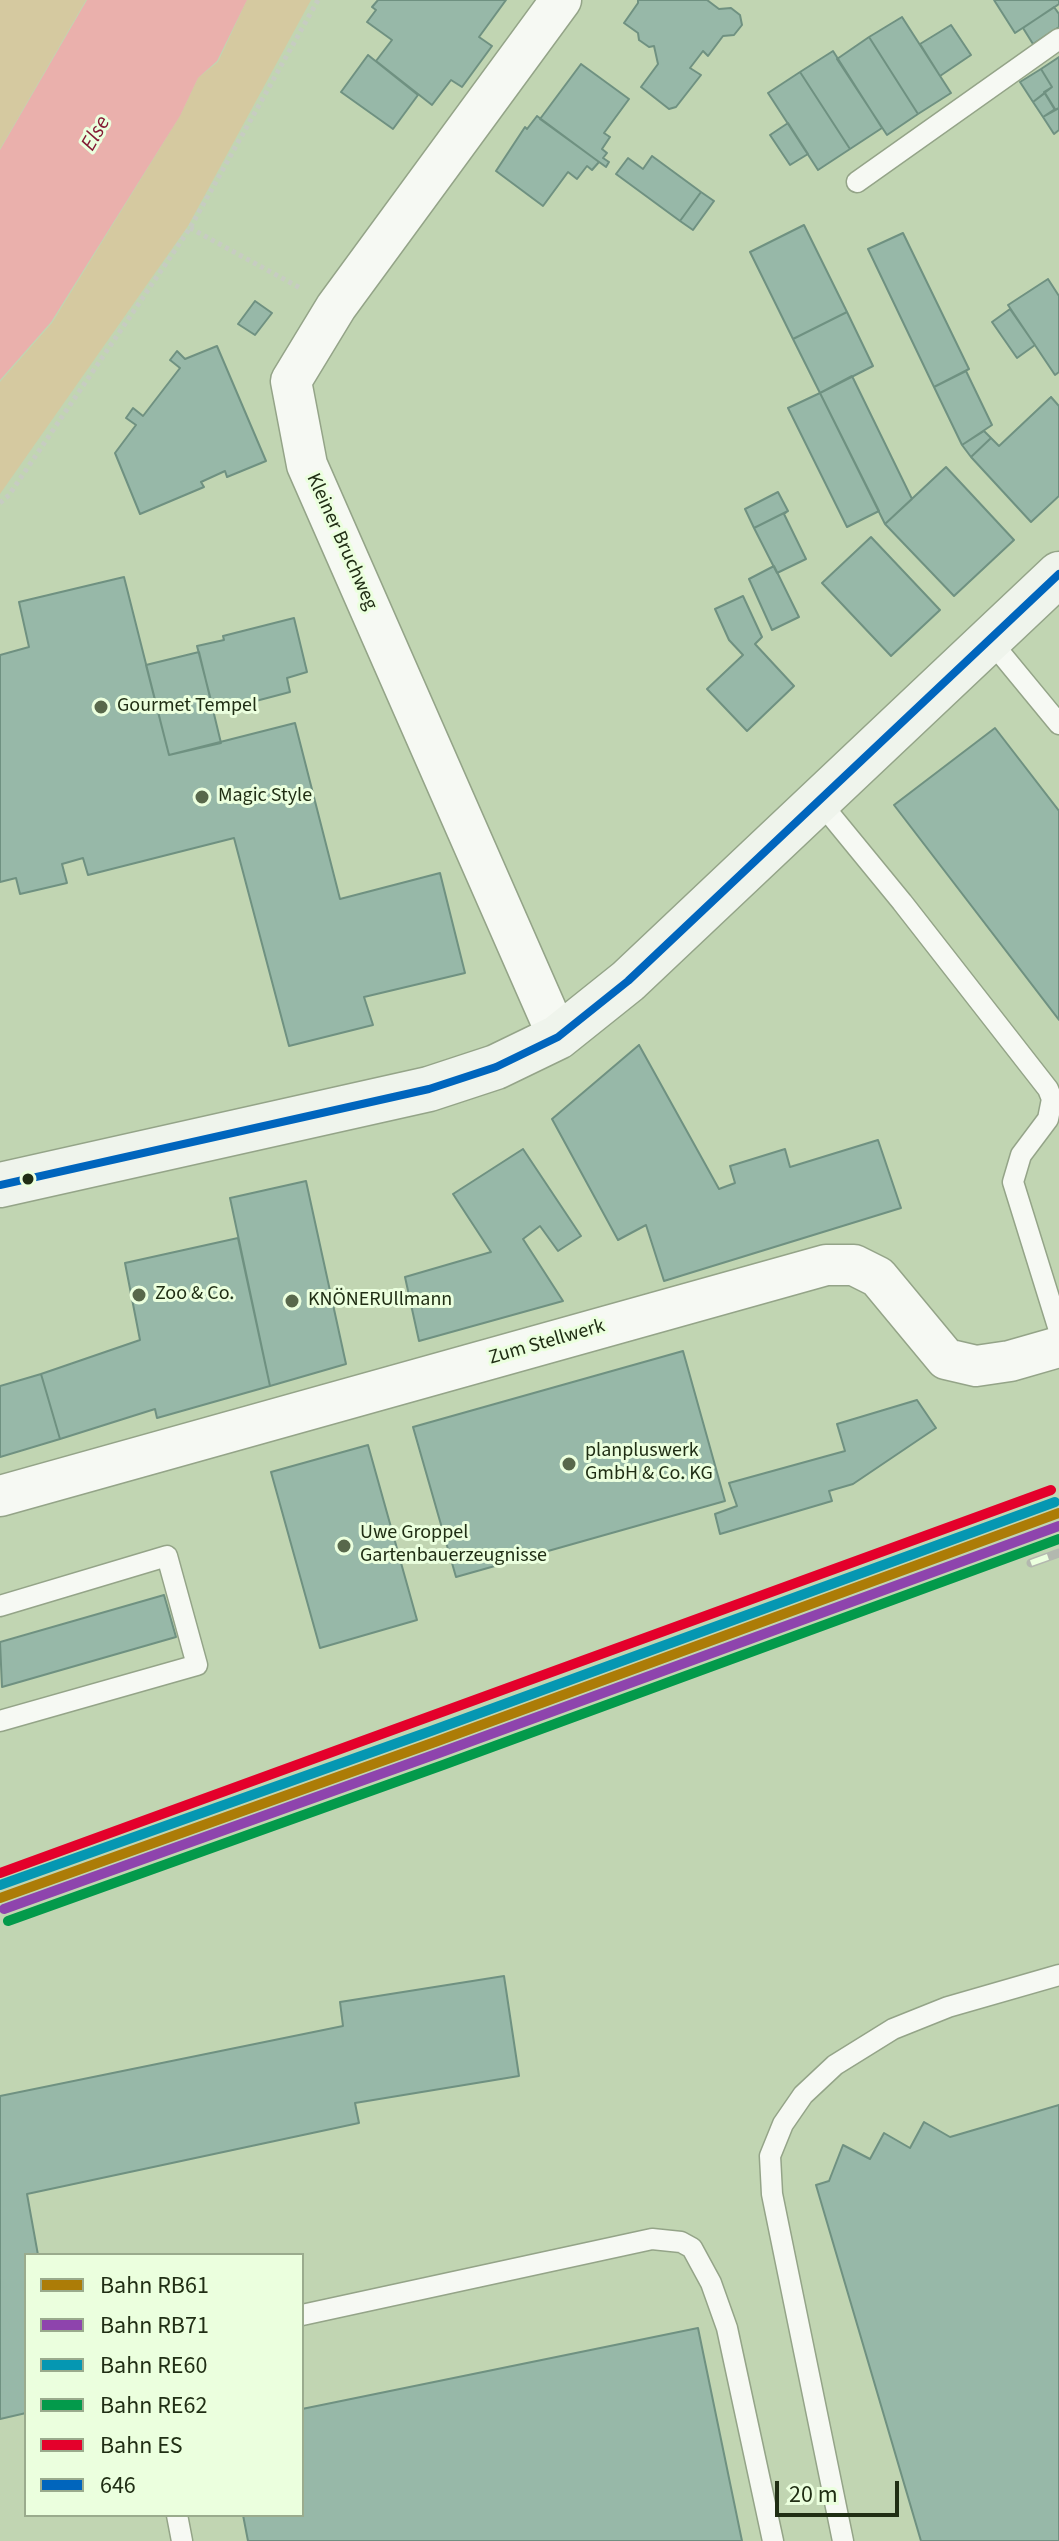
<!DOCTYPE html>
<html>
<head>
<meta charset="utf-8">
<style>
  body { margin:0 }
  #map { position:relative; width:1059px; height:2541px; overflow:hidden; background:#c1d5b2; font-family:"Source Sans 3",sans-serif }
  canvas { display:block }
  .legend { position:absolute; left:24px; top:2253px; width:280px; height:264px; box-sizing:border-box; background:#ebffde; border:2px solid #9aab8d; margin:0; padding:10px 14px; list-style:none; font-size:24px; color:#202e14 }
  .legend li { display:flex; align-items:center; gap:16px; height:40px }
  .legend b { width:40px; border:2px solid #9aab8d }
  .scale { position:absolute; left:775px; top:2481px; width:124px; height:36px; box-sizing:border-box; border:4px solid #202e14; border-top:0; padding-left:10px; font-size:24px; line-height:28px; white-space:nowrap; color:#202e14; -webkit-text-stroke:6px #ebffde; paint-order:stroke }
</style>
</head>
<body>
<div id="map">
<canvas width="1059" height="2541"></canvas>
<ul class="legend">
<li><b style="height:10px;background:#ac7c07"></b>Bahn RB61</li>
<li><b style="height:10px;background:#8e44ad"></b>Bahn RB71</li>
<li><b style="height:10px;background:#0597b2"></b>Bahn RE60</li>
<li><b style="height:10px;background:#039a4b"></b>Bahn RE62</li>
<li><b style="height:10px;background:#e4002b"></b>Bahn ES</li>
<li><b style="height:10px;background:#0065bd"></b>646</li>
</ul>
<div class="scale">20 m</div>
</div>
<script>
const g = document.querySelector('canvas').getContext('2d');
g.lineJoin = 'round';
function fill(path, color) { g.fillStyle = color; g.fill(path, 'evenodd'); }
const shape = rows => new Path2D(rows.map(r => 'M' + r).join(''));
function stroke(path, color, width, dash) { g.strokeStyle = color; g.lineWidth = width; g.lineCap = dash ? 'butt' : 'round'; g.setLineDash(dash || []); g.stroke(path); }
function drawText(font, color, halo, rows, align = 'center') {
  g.font = font + ' "Source Sans 3",sans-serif'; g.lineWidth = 6; g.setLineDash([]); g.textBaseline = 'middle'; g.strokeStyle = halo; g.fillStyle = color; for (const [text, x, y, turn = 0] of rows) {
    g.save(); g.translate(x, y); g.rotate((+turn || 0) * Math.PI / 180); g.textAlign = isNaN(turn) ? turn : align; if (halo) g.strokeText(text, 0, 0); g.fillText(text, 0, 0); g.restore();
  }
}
const green = shape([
  [0,0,86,0,0,149],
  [247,0,311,0,188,226,0,494,0,382,52,323,180,116,198,78,218,62]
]);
const water = shape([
  [87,0,247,0,217,61,198,78,180,116,51,322,0,380,0,150]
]);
const building = shape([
  [378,0,506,0,479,37,492,46,462,87,451,80,432,105,376,61,392,40,367,22,376,10,372,7,378,0],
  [638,0,707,0,719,9,731,8,740,15,742,25,734,35,723,36,708,56,703,51,690,68,701,75,676,107,669,109,641,87,658,64,654,46,649,47,639,40,638,33,624,23,638,3,638,0],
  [994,0,1059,0,1059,4,1015,33,994,0],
  [1054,7,1059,14,1059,27,1033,44,1023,28,1054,7],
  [902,17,951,93,918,114,869,37,902,17],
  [951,25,971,55,940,76,920,44,951,25],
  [869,37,918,114,887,135,837,59,869,37],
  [833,51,882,128,850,149,800,72,833,51],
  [368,55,418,95,393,129,341,92,368,55],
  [1059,57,1059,108,1055,110,1044,92,1052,87,1041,69,1059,57],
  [581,64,629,99,604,133,610,137,602,149,607,153,603,158,609,162,606,167,540,119,581,64],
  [1041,69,1052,87,1033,102,1020,82,1041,69],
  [800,72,850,149,818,170,768,93,800,72],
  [1045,93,1055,109,1043,117,1033,102,1045,93],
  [1059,108,1059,130,1054,134,1043,117,1059,108],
  [537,116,599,162,592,170,587,166,577,179,568,172,543,206,496,171,525,127,527,129,537,116],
  [788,123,808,154,790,165,770,135,788,123],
  [652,156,701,192,680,221,616,174,628,158,643,169,652,156],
  [701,192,714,201,693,230,680,221,701,192],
  [804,225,847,312,793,339,750,252,804,225],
  [903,233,969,369,934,387,868,249,903,233],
  [1048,279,1059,296,1059,372,1055,375,1008,305,1048,279],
  [255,301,272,313,255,335,238,324,255,301],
  [1010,309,1035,345,1017,358,992,322,1010,309],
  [847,312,873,366,820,393,793,339,847,312],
  [217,346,266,461,227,477,225,471,201,482,204,487,140,514,115,453,136,425,126,418,133,408,143,416,180,368,170,360,177,351,185,359,217,346],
  [966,371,992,425,962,445,934,387,966,371],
  [852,376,912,499,885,524,820,393,852,376],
  [820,393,879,511,847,527,788,408,820,393],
  [1051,397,1059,406,1059,496,1031,522,971,457,991,438,999,446,1051,397],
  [984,431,991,438,971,457,962,445,984,431],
  [946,467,1014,540,954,596,885,524,946,467],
  [778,492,788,511,754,528,745,509,778,492],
  [788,511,784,514,806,559,777,573,754,528,788,511],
  [871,537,940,610,891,656,822,583,871,537],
  [774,566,799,617,772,630,749,579,774,566],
  [124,577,169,755,295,723,340,899,440,873,465,973,364,997,373,1025,289,1046,234,838,88,875,83,858,62,864,67,883,20,894,16,878,0,882,0,655,29,647,19,602,124,577],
  [743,596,762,637,755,644,794,686,747,731,707,689,743,655,729,640,715,609,743,596],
  [294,618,307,672,287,678,290,692,214,712,197,646,224,640,223,636,294,618],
  [199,652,221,743,169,755,146,665,199,652],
  [995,728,1059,811,1059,1020,894,805,995,728],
  [639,1045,719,1189,735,1183,730,1166,785,1149,790,1167,878,1140,901,1208,664,1281,646,1225,618,1240,552,1119,639,1045],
  [523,1149,581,1236,558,1251,540,1226,523,1239,563,1301,419,1341,405,1277,491,1252,453,1194,523,1149],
  [306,1181,346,1364,270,1386,230,1198,306,1181],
  [238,1238,270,1386,157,1418,155,1409,60,1439,41,1374,140,1340,125,1263,238,1238],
  [683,1351,725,1501,456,1577,413,1427,683,1351],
  [41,1374,60,1439,0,1457,0,1386,41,1374],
  [917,1400,936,1428,853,1484,829,1491,832,1501,720,1534,715,1514,737,1506,729,1483,845,1451,837,1424,917,1400],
  [368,1445,417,1620,320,1648,271,1472,368,1445],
  [164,1595,176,1637,2,1687,0,1642,164,1595],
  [504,1976,519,2076,355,2103,359,2123,27,2194,38,2255,26,2255,26,2413,0,2419,0,2096,343,2026,340,2002,504,1976],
  [1059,2105,1059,2541,921,2541,816,2185,829,2181,843,2145,870,2159,884,2133,910,2148,924,2122,950,2137,1059,2105],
  [698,2328,742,2541,248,2541,243,2515,302,2515,302,2409,698,2328]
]);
const path = shape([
  [190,228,302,289],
  [0,503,9,495,190,228,318,0]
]);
const lane = shape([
  [857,182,1059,39],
  [989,639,1059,724],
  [820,802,902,902,1048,1089,1052,1099,1048,1119,1021,1155,1013,1182,1059,1330],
  [0,1606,167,1556,197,1665,0,1721],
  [302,2315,652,2239,681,2242,692,2248,711,2283,727,2328,773,2541],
  [177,2515,182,2541],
  [843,2541,772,2194,770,2156,783,2124,803,2095,835,2065,893,2029,948,2007,1059,1975]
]);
const street = shape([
  [558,1037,307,465,291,381,336,307,561,0],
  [0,1496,826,1265,854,1265,878,1277,946,1359,976,1366,1010,1361,1059,1347]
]);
const secondary = shape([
  [0,1185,429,1089,496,1067,558,1037,628,981,1059,574]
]);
const rail = shape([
  [1031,1563,1059,1553]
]);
const bus1 = shape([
  [0,1185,429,1089,496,1067,558,1037,628,981,1059,574]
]);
const rail1 = shape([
  [0,1898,435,1742,1059,1513]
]);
const rail2 = shape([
  [4,1909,439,1753,1059,1526]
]);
const rail3 = shape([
  [0,1885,431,1731,1055,1502]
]);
const rail4 = shape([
  [8,1921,443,1765,1059,1539]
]);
const rail5 = shape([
  [0,1873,1051,1490]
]);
const markers = [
  [101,707,8,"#58684b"],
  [202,797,8,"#58684b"],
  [28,1179,7,"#202e14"],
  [139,1295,8,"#58684b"],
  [292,1301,8,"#58684b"],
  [569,1464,8,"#58684b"],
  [344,1546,8,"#58684b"]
];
const streetNames = [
  ["Kleiner Bruchweg",341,542,66],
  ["Zum Stellwerk",547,1343,-16]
];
const poiNames = [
  ["Gourmet Tempel",117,707],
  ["Magic Style",218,797],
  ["Zoo & Co.",155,1295],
  ["KNÖNERUllmann",308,1301],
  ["planpluswerk",585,1452],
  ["GmbH & Co. KG",585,1475],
  ["Uwe Groppel",360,1534],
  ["Gartenbauerzeugnisse",360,1557]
];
const waterNames = [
  ["Else",97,134,-60]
];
fill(green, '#d5c9a0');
fill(water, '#eab0ac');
fill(building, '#97b8a8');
stroke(building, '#6f9181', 2);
stroke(lane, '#94a488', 23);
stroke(street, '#94a488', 43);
stroke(secondary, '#94a488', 47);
stroke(path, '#c7ccc2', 5, [4, 4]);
stroke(lane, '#f6f9f3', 20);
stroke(street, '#f6f9f3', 40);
stroke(secondary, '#eff4ec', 44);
stroke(rail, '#b3b8af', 9);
stroke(rail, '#ebffde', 6, [18]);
stroke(bus1, '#0065bd', 8);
stroke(rail1, '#ac7c07', 10);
stroke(rail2, '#8e44ad', 10);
stroke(rail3, '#0597b2', 10);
stroke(rail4, '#039a4b', 10);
stroke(rail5, '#e4002b', 10);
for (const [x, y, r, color] of markers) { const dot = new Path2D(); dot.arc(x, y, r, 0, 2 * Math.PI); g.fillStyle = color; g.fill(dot); stroke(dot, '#ebffde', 3); }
drawText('20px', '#202e14', '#ebffde', streetNames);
drawText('20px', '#202e14', '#ebffde', poiNames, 'left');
drawText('italic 22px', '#831a34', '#ebffde', waterNames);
</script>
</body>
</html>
